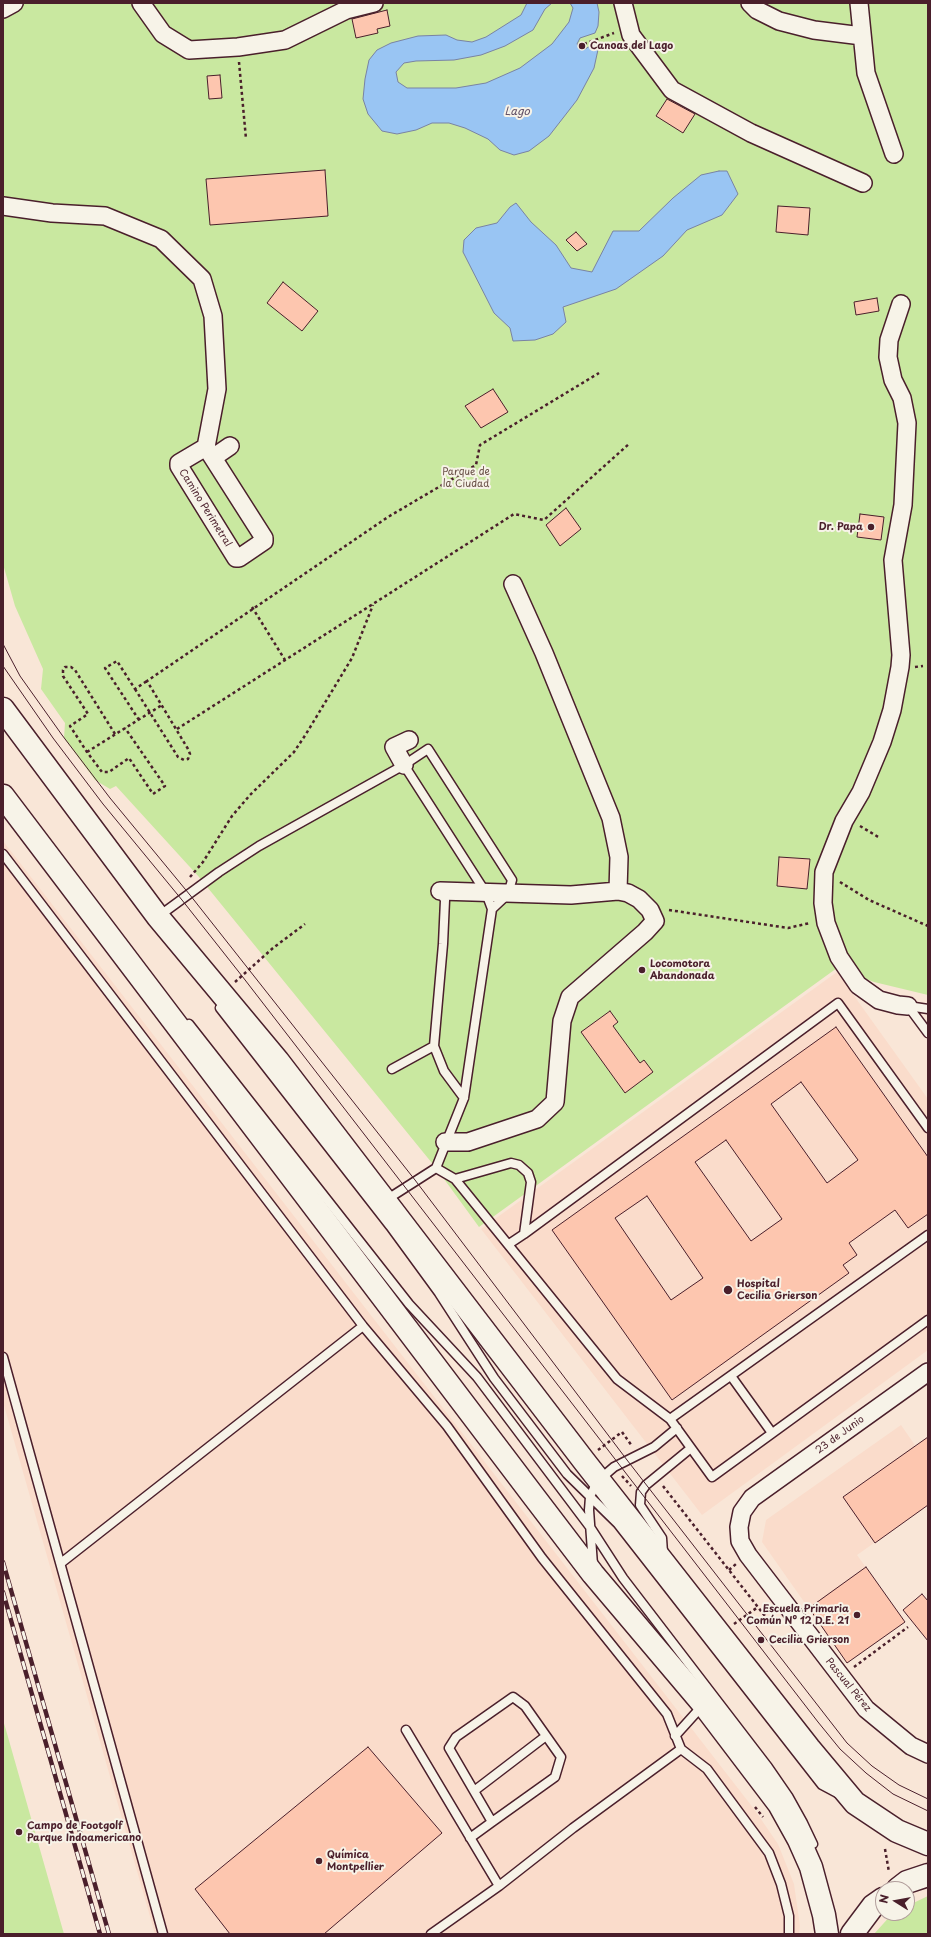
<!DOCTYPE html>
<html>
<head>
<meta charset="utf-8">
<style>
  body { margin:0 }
  #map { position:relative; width:931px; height:1937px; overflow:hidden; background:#f9e6d7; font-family:"Playpen Sans",sans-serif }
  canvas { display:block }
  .frame { position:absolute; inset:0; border:4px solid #4a1f2b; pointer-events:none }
  .north { position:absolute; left:875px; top:1881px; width:40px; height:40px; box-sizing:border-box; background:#f7f3e8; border:1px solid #b29e9c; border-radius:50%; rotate:281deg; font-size:11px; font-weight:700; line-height:16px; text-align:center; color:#4a1f2b }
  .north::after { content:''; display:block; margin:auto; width:14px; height:18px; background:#4a1f2b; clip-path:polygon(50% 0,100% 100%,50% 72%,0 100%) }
</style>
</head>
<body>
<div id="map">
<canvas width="931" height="1937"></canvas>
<div class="frame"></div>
<div class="north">N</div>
</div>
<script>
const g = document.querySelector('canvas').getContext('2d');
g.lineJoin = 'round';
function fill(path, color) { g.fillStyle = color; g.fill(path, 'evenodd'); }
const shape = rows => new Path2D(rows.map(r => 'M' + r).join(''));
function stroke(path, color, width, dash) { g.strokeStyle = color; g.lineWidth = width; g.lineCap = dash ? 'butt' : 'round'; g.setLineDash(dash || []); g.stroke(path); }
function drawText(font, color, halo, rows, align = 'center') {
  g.font = font + ' "Playpen Sans",sans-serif'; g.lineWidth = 4; g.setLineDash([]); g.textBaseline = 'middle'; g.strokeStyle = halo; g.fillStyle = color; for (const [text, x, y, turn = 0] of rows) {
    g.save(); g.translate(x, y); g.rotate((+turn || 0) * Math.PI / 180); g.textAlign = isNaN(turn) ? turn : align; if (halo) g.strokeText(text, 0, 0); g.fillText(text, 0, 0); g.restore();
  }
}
const built = shape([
  [3,841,754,1809,778,1844,794,1884,800,1926,799,1934,155,1934,3,1402],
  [837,972,928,1099,928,1350,702,1515,481,1229],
  [901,1425,928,1464,928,1505,857,1555,905,1622,847,1663,762,1542,766,1520]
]);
const green = shape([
  [3,3,928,3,928,995,874,982,837,968,479,1227,436,1168,199,877,116,786,110,789,95,780,64,738,65,723,41,689,43,669,15,606,3,564],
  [3,1720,6,1730,64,1934,3,1934],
  [928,1896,928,1934,874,1934,892,1914,907,1913,907,1906]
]);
const water = shape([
  [527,3,552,3,545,9,533,30,505,46,481,55,454,60,416,61,404,63,396,72,398,82,407,88,456,88,486,83,520,68,552,44,569,22,573,8,570,3,597,3,599,12,598,26,595,33,580,38,577,44,580,48,585,49,592,45,599,45,594,68,577,100,549,136,529,151,514,155,500,150,488,139,465,128,449,123,432,123,416,130,397,134,382,131,368,114,363,99,365,79,369,60,377,50,391,43,418,36,446,35,457,40,472,42,486,37,521,15,527,3],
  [719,171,727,171,738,194,722,215,687,230,663,256,616,289,563,307,566,322,553,334,535,340,513,341,510,328,494,313,463,252,464,240,476,228,497,223,510,207,516,203,531,222,556,245,571,268,592,272,613,231,639,231,673,198,701,175,719,171]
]);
const building = shape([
  [387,10,390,26,377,29,378,33,356,38,352,19,387,10],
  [220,75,222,98,209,99,207,76,220,75],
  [667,99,695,114,683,133,656,116,667,99],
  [325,170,328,216,210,225,206,179,325,170],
  [778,206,810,208,808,235,776,232,778,206],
  [576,232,587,244,577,251,566,240,576,232],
  [283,282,318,311,302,331,267,303,283,282],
  [877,298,879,311,856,315,854,302,877,298],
  [493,389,508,412,481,428,465,406,493,389],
  [566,508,581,529,560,546,546,525,566,508],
  [860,514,884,517,881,540,857,537,860,514],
  [779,857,810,859,807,889,777,886,779,857],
  [610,1011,618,1022,613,1026,640,1063,644,1060,653,1072,625,1093,581,1032,610,1011],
  [836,1027,928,1157,928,1214,908,1228,895,1210,849,1243,857,1255,843,1265,849,1273,672,1400,552,1230,836,1027],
  [801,1082,858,1160,827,1183,771,1104,801,1082],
  [726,1140,782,1219,751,1241,695,1162,726,1140],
  [647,1196,703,1278,671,1300,615,1218,647,1196],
  [928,1437,928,1505,875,1543,843,1497,928,1437],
  [866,1567,905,1622,847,1663,809,1608,866,1567],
  [922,1594,928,1601,928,1641,903,1610,922,1594],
  [368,1747,442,1833,324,1934,230,1934,195,1889,368,1747]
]);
const path = shape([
  [584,44,614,33],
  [239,62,246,139],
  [252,607,285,660],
  [915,667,923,666],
  [135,689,178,757,184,760,188,759,190,754,188,749,147,681,388,517,476,465,480,445,599,373],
  [139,720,105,668,117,661,135,689,147,681],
  [177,729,514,514,544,520,630,443],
  [115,734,75,670,71,667,65,667,63,670,63,676,88,714,70,726,87,752,102,772,109,772,129,758,153,794,165,786,125,728],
  [87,752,162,705],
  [860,826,880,838],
  [190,877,203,862,232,816,250,795,294,752,306,734,352,658,373,605],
  [840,882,869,900,928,926],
  [669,910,788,928,810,923],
  [235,982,273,948,305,924],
  [598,1450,622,1432,632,1446],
  [622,1476,631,1486],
  [663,1486,772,1625],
  [729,1570,736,1564],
  [734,1624,758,1607],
  [854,1667,908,1627],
  [755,1807,763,1817],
  [885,1849,889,1872]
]);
const lane = shape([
  [3,854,363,1326,447,1426,542,1558,667,1714,681,1749,707,1769,769,1853,781,1884,789,1916,789,1934],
  [440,891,445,900,443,944,434,1046,444,1071,464,1098],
  [159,916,219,872,259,846,404,765,428,749,512,880,508,894,492,909],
  [908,1006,928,1033],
  [908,1006,928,1009],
  [220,1008,390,1226,439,1293,494,1378,567,1474,618,1524,822,1785,837,1793],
  [189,1024,409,1304,477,1377,590,1527,623,1578,768,1767,788,1796,803,1823,813,1844],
  [392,1069,434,1046],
  [436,1168,455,1179,617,1379,670,1419,712,1477,928,1320],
  [455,1179,511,1163,519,1165,528,1173,531,1182,524,1234,509,1244],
  [386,1200,436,1168,464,1098,492,909,486,893,404,765],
  [524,1234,838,1003,928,1128],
  [3,1357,163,1934],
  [731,1376,772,1433],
  [670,1419,928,1235],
  [663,1553,662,1538,640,1505,641,1492,646,1485,691,1448],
  [61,1563,363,1326],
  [593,1565,589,1510,590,1497,594,1488,599,1480,614,1467,654,1447,677,1428],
  [406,1730,499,1886],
  [675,1736,703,1705],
  [474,1791,546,1736],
  [470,1838,492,1822,555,1777,561,1757,525,1706,513,1697,456,1737,449,1748,492,1822],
  [431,1934,499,1886,573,1828,681,1749]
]);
const street = shape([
  [141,3,163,34,189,50,238,47,285,40,346,10,374,3],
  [623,3,631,35,672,90,751,133,863,183],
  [750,3,757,10,779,21,814,30,862,36],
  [859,3,866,73,894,154],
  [3,9,14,3],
  [3,206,52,213,105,216,161,239,202,279,213,316,217,389,206,447],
  [901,304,889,340,888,357,893,380,902,398,907,423,903,505,893,560,901,655,900,667,892,710,882,742,861,792,844,821,824,872,823,903,826,923,839,957,858,985,879,1000,898,1005,908,1006],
  [206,447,264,538,264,541,239,558,236,558,179,466,179,463,206,447],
  [214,457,230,446],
  [513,584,544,653,611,818,619,857,618,891],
  [404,765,394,747,409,740],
  [440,891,571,895,618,891,628,893,639,899,650,910,655,921,645,932,570,997,562,1021,555,1102,537,1119,468,1142,445,1142],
  [928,1372,752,1498,742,1512,739,1527,740,1541,748,1555,866,1709,911,1746,928,1754]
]);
const secondary = shape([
  [3,709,158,917,278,1061,584,1461,809,1748,855,1803,897,1831,928,1844],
  [3,796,535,1498,593,1574,703,1704,779,1804,799,1840,811,1867,824,1915,827,1934],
  [898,1889,907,1882,928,1875],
  [852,1934,873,1906,883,1899]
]);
const tram = shape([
  [3,644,20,676,62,735,110,798,190,895,415,1180,627,1460,847,1743,872,1766,899,1785,928,1799],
  [3,666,53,738,103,804,182,900,242,976,818,1722,840,1749,866,1773,893,1794,928,1811]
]);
const rail = shape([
  [3,1562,109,1934],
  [3,1592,100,1934]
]);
const markers = [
  [582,46,4,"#4a1f2b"],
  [871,527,4,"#4a1f2b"],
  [642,970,4,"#4a1f2b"],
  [728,1290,5,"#4a1f2b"],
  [857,1615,4,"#4a1f2b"],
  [761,1640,4,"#4a1f2b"],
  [19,1832,4,"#4a1f2b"],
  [319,1861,4,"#4a1f2b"]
];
const poiNames = [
  ["Canoas del Lago",590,46],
  ["Dr. Papa",863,527,"right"],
  ["Locomotora",650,964],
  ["Abandonada",650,976],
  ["Hospital",737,1284],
  ["Cecilia Grierson",737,1296],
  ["Escuela Primaria",849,1609,"right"],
  ["Común N° 12 D.E. 21",849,1621,"right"],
  ["Cecilia Grierson",769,1640],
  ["Campo de Footgolf",27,1826],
  ["Parque Indoamericano",27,1838],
  ["Química",327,1855],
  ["Montpellier",327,1867]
];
const parkNames = [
  ["Parque de",466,472],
  ["la Ciudad",466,484]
];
const streetNames = [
  ["Camino Perimetral",205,508,58],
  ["23 de Junio",840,1435,-36],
  ["Pascual Pérez",848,1685,51]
];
const waterNames = [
  ["Lago",517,112]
];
fill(built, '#fadccb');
fill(green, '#c9e8a0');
fill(water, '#99c5f3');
stroke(water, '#7983a3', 1);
fill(building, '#fdc6af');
stroke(building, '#4a1f2b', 1);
stroke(lane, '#4a1f2b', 11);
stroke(street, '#4a1f2b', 20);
stroke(secondary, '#4a1f2b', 25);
stroke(path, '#4a1f2b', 2.5, [3, 3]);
stroke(lane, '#f7f3e8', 8);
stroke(street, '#f7f3e8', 17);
stroke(secondary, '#f7f3e8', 22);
stroke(tram, '#4a1f2b', 1);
stroke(rail, '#4a1f2b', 4.5);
stroke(rail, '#f7f3e8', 3, [9]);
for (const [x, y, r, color] of markers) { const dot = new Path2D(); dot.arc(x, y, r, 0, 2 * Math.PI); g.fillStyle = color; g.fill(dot); stroke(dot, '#f7f3e8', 1.5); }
drawText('bold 10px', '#4a1f2b', '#f7f3e8', poiNames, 'left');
drawText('10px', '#6a5148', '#f7f3e8', parkNames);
drawText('10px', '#4a1f2b', '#f7f3e8', streetNames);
drawText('italic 11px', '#625167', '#f7f3e8', waterNames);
</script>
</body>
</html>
